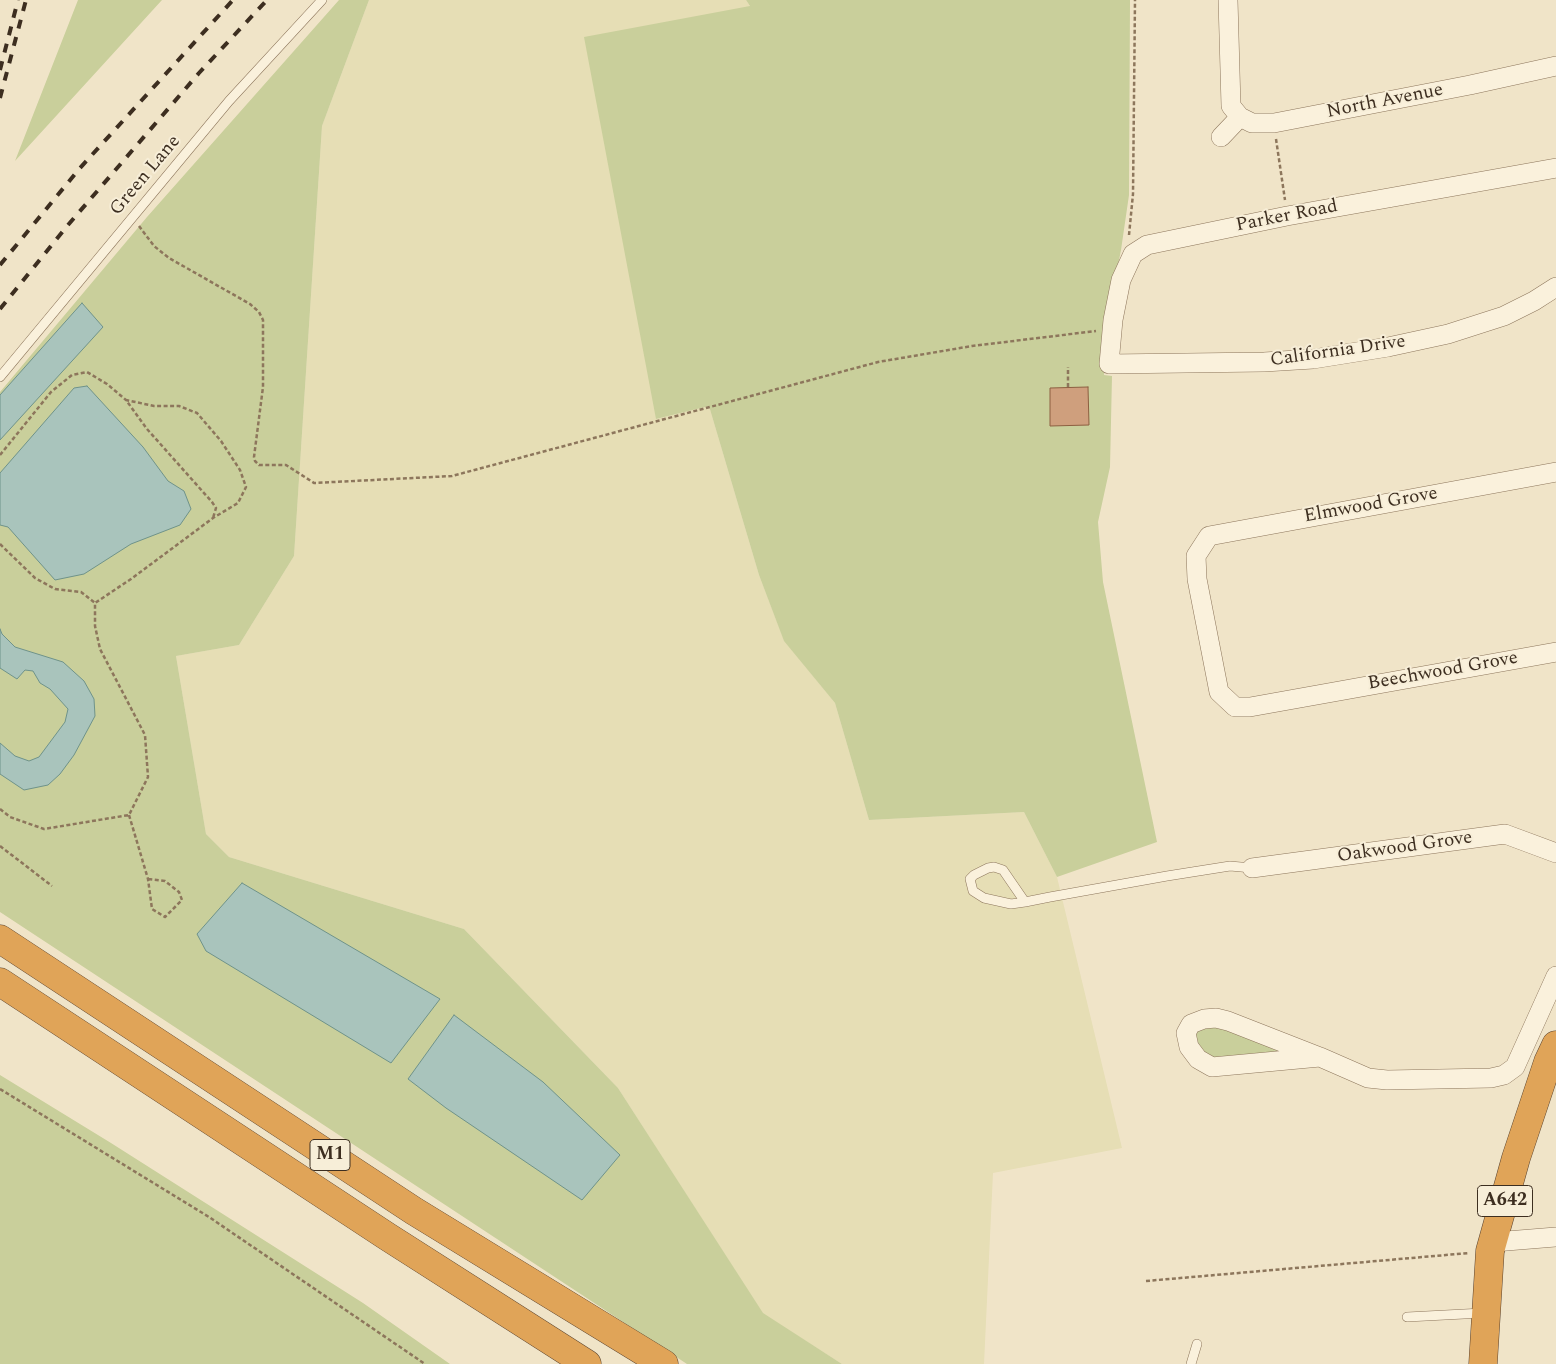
<!DOCTYPE html>
<html>
<head>
<meta charset="utf-8">
<style>
  body { margin:0 }
  canvas { display:block; background:#f0e4c8 }
</style>
</head>
<body>
<canvas width="1556" height="1364"></canvas>
<script>
const g = document.querySelector('canvas').getContext('2d');
g.lineJoin = 'round';
function fill(path, color) { g.fillStyle = color; g.fill(path, 'evenodd'); }
const shape = rows => new Path2D(rows.map(r => 'M' + r).join(''));
function stroke(path, color, width, dash) { g.strokeStyle = color; g.lineWidth = width; g.lineCap = dash ? 'butt' : 'round'; g.setLineDash(dash || []); g.stroke(path); }
function drawText(font, color, halo, rows, align = 'center') {
  g.font = font + ' Spectral,serif'; g.lineWidth = 4; g.setLineDash([]); g.textBaseline = 'middle'; g.strokeStyle = halo; g.fillStyle = color; for (const [text, x, y, turn = 0] of rows) {
    g.save(); g.translate(x, y); g.rotate((+turn || 0) * Math.PI / 180); g.textAlign = isNaN(turn) ? turn : align; if (halo) g.strokeText(text, 0, 0); g.fillText(text, 0, 0); g.restore();
  }
}
const farmland = shape([
  [369,0,746,0,750,6,656,419,709,406,759,575,784,640,835,703,869,820,1024,812,1057,877,1122,1148,993,1173,984,1364,842,1364,763,1314,618,1088,464,929,229,857,206,834,176,656,239,645,294,556,322,126]
]);
const green = shape([
  [78,0,162,0,15,161],
  [339,0,369,0,322,126,294,556,239,645,176,656,206,834,229,857,464,929,618,1088,763,1313,842,1364,687,1364,0,912,0,392,147,217],
  [746,0,1130,0,1129,195,1121,250,1109,311,1104,375,1112,376,1110,467,1098,522,1103,582,1157,842,1057,877,1024,812,869,820,835,703,784,641,759,575,709,406,656,419,584,37,750,6],
  [1204,1019,1320,1057,1198,1059,1191,1024],
  [0,1075,111,1143,363,1303,450,1364,0,1364]
]);
const water = shape([
  [82,303,103,327,0,440,0,395,82,303],
  [87,386,143,447,168,481,184,491,191,509,180,525,131,544,84,574,55,580,8,527,0,525,0,473,74,388,87,386],
  [0,629,2,634,15,647,63,662,84,681,94,699,95,716,74,755,60,774,48,785,24,790,0,774,0,743,15,756,29,761,39,757,65,722,68,709,50,689,40,683,33,671,25,670,17,679,0,668,0,629],
  [242,883,440,999,391,1063,206,951,197,934,242,883],
  [454,1015,543,1082,620,1155,582,1200,446,1108,408,1079,454,1015]
]);
const building = shape([
  [1088,387,1089,425,1050,426,1050,388,1088,387]
]);
const path = shape([
  [1276,139,1285,200],
  [139,226,154,246,169,258,250,304,259,312,263,320,263,387,254,457,255,461,259,465,286,465,314,483,452,476,878,362,972,346,1096,331],
  [1129,235,1133,194,1135,0],
  [1068,387,1068,367],
  [0,455,51,392,72,375,87,372,107,384,126,400],
  [0,544,35,578,55,589,81,592,95,603],
  [0,809,10,817,44,829,129,815,148,777,145,735,100,649,95,626,95,603,131,579,213,518,238,503,246,487,240,470,221,441,197,413,179,406,154,406,126,400,147,429,212,502,216,508,213,518],
  [129,815,148,879,152,909,165,917,182,900,179,892,165,881,148,879],
  [0,846,52,886],
  [0,1089,209,1217,425,1364],
  [1146,1281,1469,1253]
]);
const lane = shape([
  [0,377,229,101,322,0],
  [1025,902,1003,870,994,867,988,868,974,875,970,879,973,891,984,898,1011,904,1025,902,1050,897,1167,876,1230,866,1252,868],
  [1407,1317,1483,1313],
  [1191,1364,1197,1344]
]);
const street = shape([
  [1228,0,1231,106,1240,117],
  [1221,137,1240,117,1252,123,1274,123,1470,85,1556,66],
  [1556,168,1287,216,1147,245,1133,254,1121,280,1113,320,1109,364,1264,362,1313,359,1388,347,1448,334,1504,316,1534,301,1556,287],
  [1556,472,1209,536,1196,556,1197,579,1219,692,1235,707,1250,707,1556,652],
  [1252,868,1505,834,1556,853],
  [1320,1057,1228,1021,1216,1018,1204,1019,1191,1024,1186,1033,1189,1047,1198,1059,1212,1067,1320,1057,1368,1078,1387,1080,1491,1078,1504,1075,1515,1067,1556,976],
  [1494,1242,1556,1237]
]);
const highway = shape([
  [0,939,414,1211,664,1364],
  [0,982,388,1237,587,1364],
  [1483,1364,1490,1251,1516,1158,1548,1062,1556,1045]
]);
const rail = shape([
  [0,70,18,0],
  [0,98,26,0],
  [0,265,80,168,233,0],
  [0,309,68,225,199,73,267,0]
]);
const shields = [
  [330,1155,40],
  [1505,1201,55]
];
const shieldNames = [
  ["M1",330,1155],
  ["A642",1505,1201]
];
const streetNames = [
  ["North Avenue",1385,102,-11],
  ["Green Lane",146,176,-50],
  ["Parker Road",1287,217,-11],
  ["California Drive",1338,352,-8],
  ["Elmwood Grove",1371,506,-10],
  ["Beechwood Grove",1443,672,-10],
  ["Oakwood Grove",1405,848,-8]
];
fill(farmland, '#e6deb5');
fill(green, '#c9cf9b');
fill(water, '#a9c4bc');
stroke(water, '#6f938a', 1);
fill(building, '#cf9f7d');
stroke(building, '#8d5f41', 1);
stroke(lane, '#8d765c', 10);
stroke(street, '#8d765c', 20);
stroke(highway, '#5b4430', 29);
stroke(path, '#8d765c', 2.5, [4, 2.5]);
stroke(lane, '#faf1dc', 9);
stroke(street, '#faf1dc', 19);
stroke(highway, '#e0a458', 28);
stroke(rail, '#3d2e20', 4, [9, 9]);
for (const [x, y, w] of shields) { const box = new Path2D(); box.roundRect(x - w / 2, y - 15.5, w, 31, 4); g.fillStyle = '#f7eed8'; g.fill(box); stroke(box, '#3d2e20', 1); }
drawText('bold 18px', '#3d2e20', null, shieldNames);
drawText('19px', '#3d2e20', '#f7eed8', streetNames);
</script>
</body>
</html>
